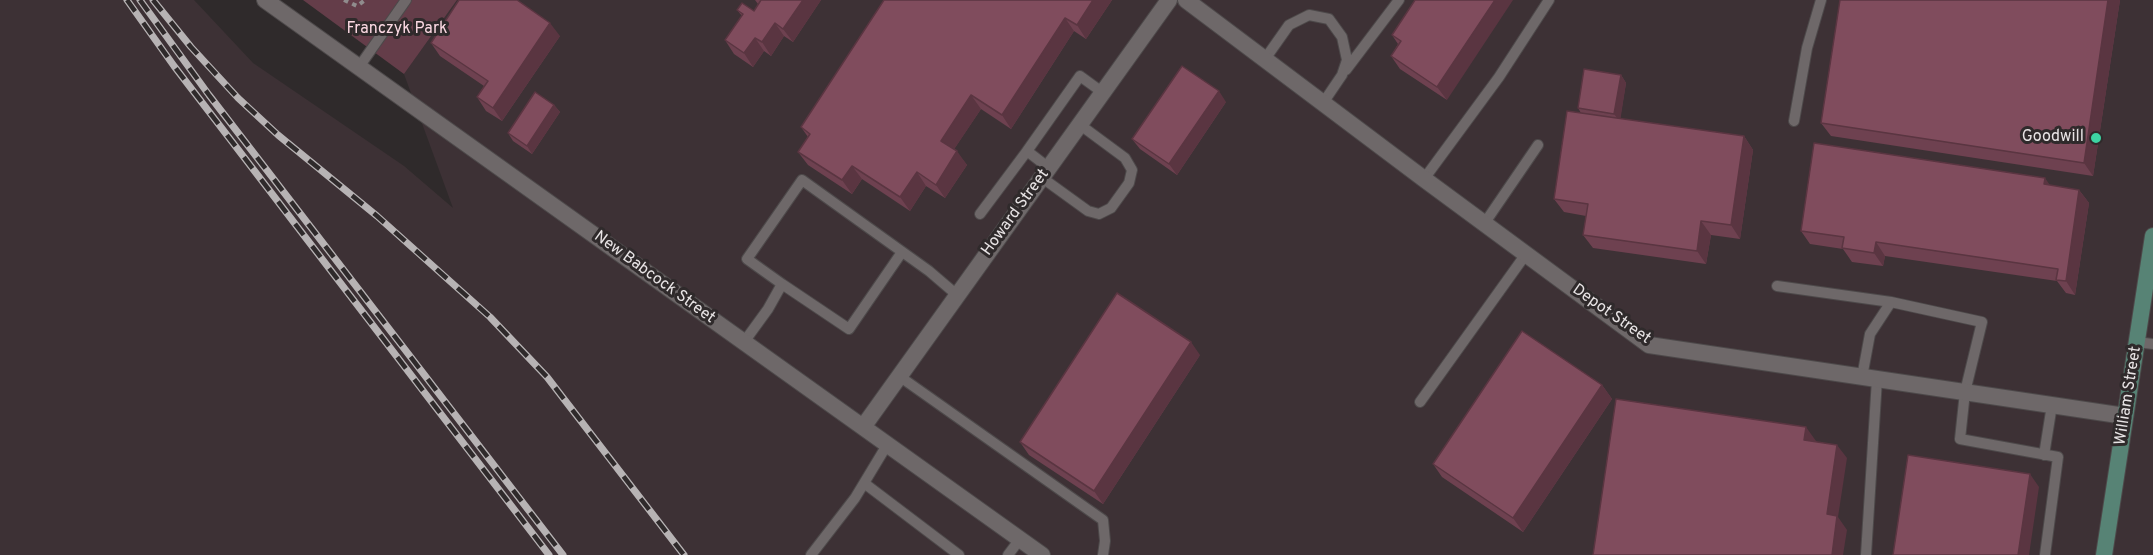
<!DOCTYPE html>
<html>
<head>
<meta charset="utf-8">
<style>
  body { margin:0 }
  canvas { display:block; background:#2f2a2b }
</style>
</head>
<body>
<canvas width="2153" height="555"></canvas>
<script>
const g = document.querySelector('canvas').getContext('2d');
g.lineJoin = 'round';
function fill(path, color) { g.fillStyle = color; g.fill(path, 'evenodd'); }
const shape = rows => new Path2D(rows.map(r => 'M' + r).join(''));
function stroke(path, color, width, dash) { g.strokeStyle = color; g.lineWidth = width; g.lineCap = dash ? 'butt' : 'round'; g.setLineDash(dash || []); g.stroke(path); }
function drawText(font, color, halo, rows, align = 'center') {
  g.font = font + ' Overpass,sans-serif'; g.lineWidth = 6; g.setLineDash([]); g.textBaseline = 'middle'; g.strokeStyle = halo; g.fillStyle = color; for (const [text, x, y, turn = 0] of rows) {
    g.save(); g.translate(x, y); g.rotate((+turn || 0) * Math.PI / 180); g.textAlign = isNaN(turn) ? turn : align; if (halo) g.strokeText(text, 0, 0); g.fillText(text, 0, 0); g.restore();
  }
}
const built = shape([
  [0,0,194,0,253,63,404,166,453,208,404,74,457,0,2153,0,2153,555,0,555]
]);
const green = shape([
  [303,0,457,0,404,74]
]);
const path = shape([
  [344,0,357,6,365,0]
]);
const service = shape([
  [1265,59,1289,25,1309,15,1329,19,1342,37,1347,60,1342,75,1323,103],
  [359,67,406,0],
  [1346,70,1399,0],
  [1794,121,1807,48,1821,0],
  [1027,151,1080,76,1102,92],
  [1041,177,1088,211,1099,214,1111,208,1129,183,1132,170,1125,158,1079,124],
  [1424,179,1499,77,1549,0],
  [980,214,1027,151,1049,168],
  [1484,224,1538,145],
  [782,284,849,329,902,252],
  [1777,286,1891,302],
  [744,342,768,309,782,284,747,259,802,180,929,271,957,295],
  [2137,342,2153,344],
  [899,376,1103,520,1105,541,1103,555],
  [1862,377,1870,334,1891,302,1982,322,1965,392,1960,439,2058,457,2045,555],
  [1420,402,1526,254],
  [2044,455,2052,405],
  [864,483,959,555],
  [811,555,855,498,887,445],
  [1008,555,1020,539],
  [1866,555,1877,379]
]);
const minor = shape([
  [265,0,1042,555],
  [1186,0,1424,179,1649,345,2125,416],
  [863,427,1169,0]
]);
const secondary = shape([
  [2104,555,2153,236]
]);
const rail = shape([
  [127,0,174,66,549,555],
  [140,0,209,95,563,555],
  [153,0,191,47,238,98,278,135,377,216,490,317,547,377,684,555]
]);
const wall = shape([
  [755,0,821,0,793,42,784,36,771,56,764,51,753,67,734,54,725,40,742,16,737,10,754,11,758,4],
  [884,0,1112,0,1086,39,1074,31,1011,129,981,109,954,149,967,165,945,198,926,186,910,211,862,179,852,194,808,165,798,152,808,137,801,127],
  [1415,0,1447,100,1400,69,1391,56,1398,44,1392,35],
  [2120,0,2093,176,1831,136,1821,123],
  [560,36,502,121,486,111,477,97,484,86,440,56,431,43],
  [1621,75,1626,83,1620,119,1744,136,1753,150,1740,239,1711,235,1706,264,1593,248,1583,235,1586,216,1564,212,1554,199,1581,113,1578,108],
  [1226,102,1177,175,1140,149,1132,139],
  [554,105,560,112,532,154,513,141,508,133],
  [2050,185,2079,190,2089,203,2075,295,2066,293,2057,281,1885,256,1883,266,1852,262,1843,249,1810,244,1801,231],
  [1200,355,1103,504,1029,455,1020,442],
  [1602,385,1612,399,1523,532,1442,477,1433,464]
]);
const shadedWall = shape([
  [803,0,821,0,793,42,783,29],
  [1093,0,1112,0,1086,39,1077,25],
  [1495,0,1513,0,1447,100,1437,87],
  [2108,0,2120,0,2093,176,2084,163],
  [1065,18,1074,31,1011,129,1002,115],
  [550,23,560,36,502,121,493,108],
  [775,23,784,36,771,56,762,42],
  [755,38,764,51,753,67,744,53],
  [1621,75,1626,83,1620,122,1614,114],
  [1219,91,1226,102,1177,175,1169,164],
  [971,95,981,109,951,154,941,141],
  [554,105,560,112,532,154,527,146],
  [1744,136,1753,150,1740,239,1731,225],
  [957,151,967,165,945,198,936,185],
  [852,166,862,179,852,194,842,180],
  [917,172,926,186,910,211,900,197],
  [2045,178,2054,191,2044,184],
  [2079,190,2089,203,2075,295,2066,281],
  [1701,221,1711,235,1706,264,1697,251],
  [1876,242,1885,256,1883,266,1874,253],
  [1191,342,1200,355,1103,504,1094,491],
  [1602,385,1612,399,1523,532,1513,518],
  [1806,427,1816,441,1814,453,1804,440],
  [1837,445,1847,458,1838,517,1847,530,1843,555,1832,555,1827,514],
  [2030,474,2039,487,2029,555,2018,555]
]);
const building = shape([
  [459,0,517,0,550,23,493,108,477,97,488,81,431,43,459,0],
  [761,0,803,0,783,29,775,23,762,42,755,38,744,53,725,40,743,14,737,10,742,3,754,11,761,0],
  [884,0,1093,0,1077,25,1065,18,1002,115,971,95,941,141,957,151,936,185,917,172,900,197,852,166,842,180,798,152,810,134,801,127,884,0],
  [1415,0,1495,0,1437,87,1391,56,1401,41,1392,35,1415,0],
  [1840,0,2108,0,2084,163,1821,123,1840,0],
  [1182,66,1219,91,1169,164,1132,139,1182,66],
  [1584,69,1621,75,1614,114,1578,108,1584,69],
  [535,92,554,105,527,146,508,133,535,92],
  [1567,111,1744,136,1731,225,1701,221,1697,251,1583,235,1588,204,1554,199,1567,111],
  [1814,143,2045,178,2044,184,2079,190,2066,281,2056,280,2058,269,1876,242,1874,253,1842,248,1844,237,1801,231,1814,143],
  [1117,293,1191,342,1094,491,1020,442,1117,293],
  [1522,331,1602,385,1513,518,1433,464,1522,331],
  [1616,399,1806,427,1804,440,1837,445,1827,514,1837,516,1832,555,1593,555,1616,399],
  [1908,455,2030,474,2018,555,1893,555,1908,455]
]);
const markers = [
  [2096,138,6,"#3dd4a3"]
];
const parkNames = [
  ["Franczyk Park",397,30]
];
const poiNames = [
  ["Goodwill",2084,138]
];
const streetNames = [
  ["Howard Street",1016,213,-54],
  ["New Babcock Street",654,278,36],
  ["Depot Street",1611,315,35],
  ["William Street",2129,396,-81]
];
fill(built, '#3d3135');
fill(green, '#643d49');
stroke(service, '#4d494a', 12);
stroke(minor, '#4d494a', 18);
stroke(secondary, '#4d494a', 18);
stroke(path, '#908c8d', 4, [4.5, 4.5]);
stroke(service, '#6e6869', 10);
stroke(minor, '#6e6869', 16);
stroke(secondary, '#578375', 16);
stroke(rail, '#b7b3b4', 7);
stroke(rail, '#2f2a2b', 4.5, [14]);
fill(wall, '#6e4150');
fill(shadedWall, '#5a3541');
fill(building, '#804c5d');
stroke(building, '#5a3541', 1.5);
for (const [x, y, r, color] of markers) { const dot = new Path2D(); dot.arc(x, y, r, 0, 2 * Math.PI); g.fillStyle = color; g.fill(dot); stroke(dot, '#2f2a2b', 2); }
drawText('16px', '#fddae4', '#2f2a2b', parkNames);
drawText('16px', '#e8e4e5', '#2f2a2b', poiNames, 'right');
drawText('16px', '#e8e4e5', '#2f2a2b', streetNames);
</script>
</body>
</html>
